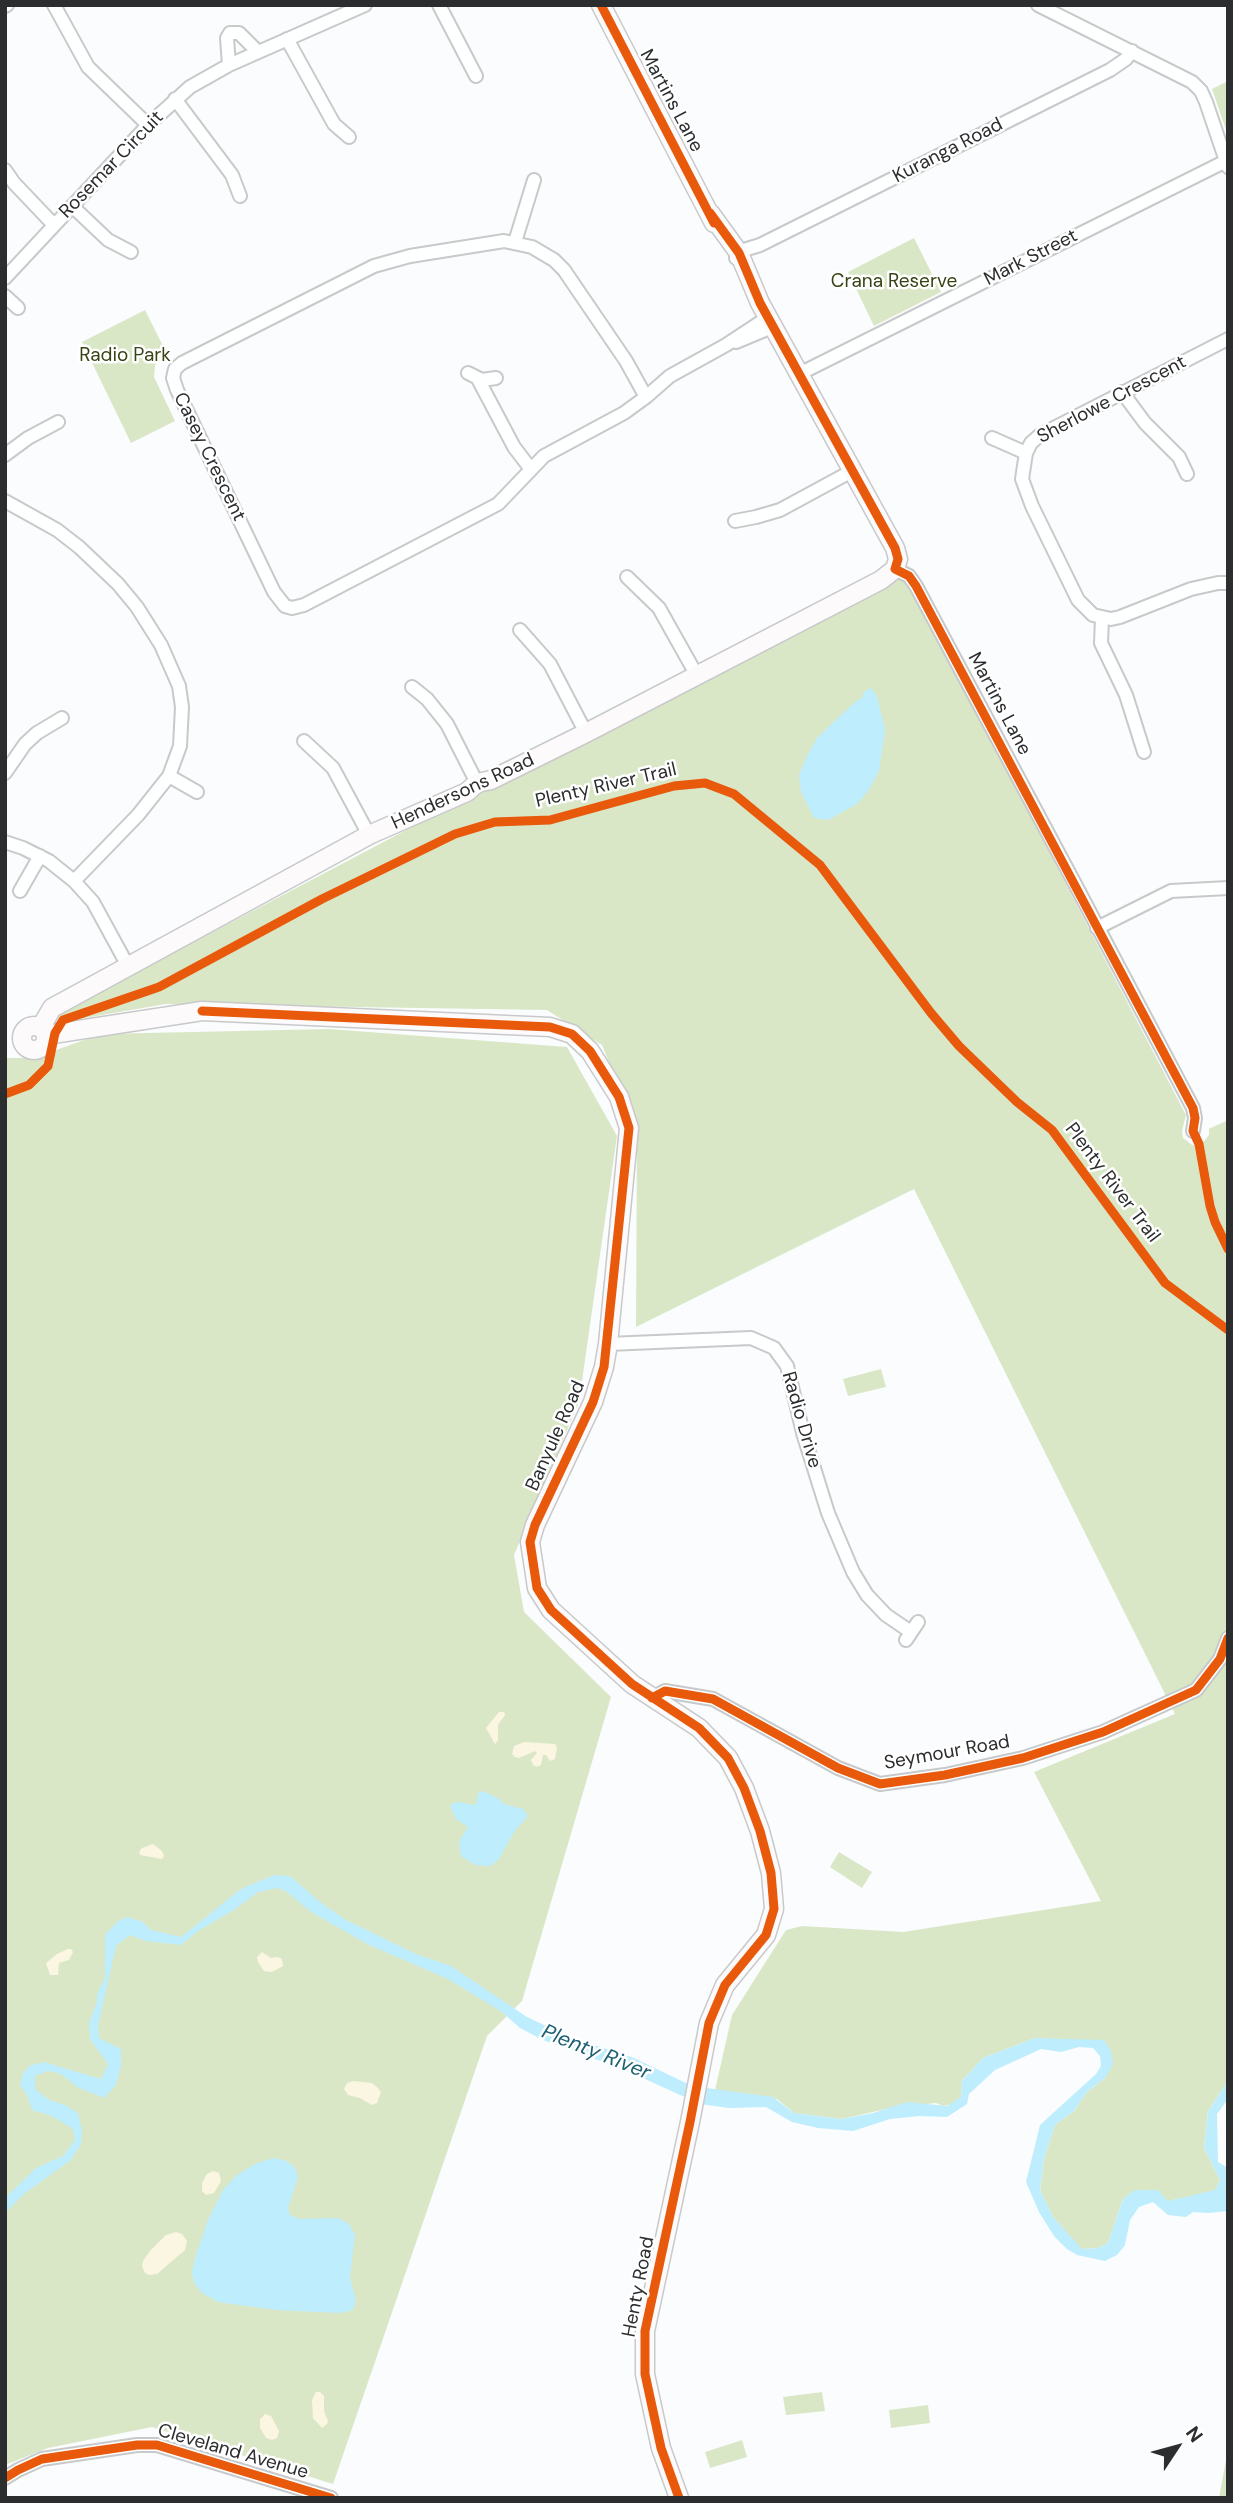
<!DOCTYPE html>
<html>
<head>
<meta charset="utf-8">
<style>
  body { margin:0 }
  #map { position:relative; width:1233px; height:2503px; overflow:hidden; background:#fafcfe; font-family:"DM Sans",sans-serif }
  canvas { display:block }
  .frame { position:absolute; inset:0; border:7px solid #2c2d2f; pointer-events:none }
  .north { position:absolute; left:1142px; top:2412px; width:70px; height:70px; -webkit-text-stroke:5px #fff; paint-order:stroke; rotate:54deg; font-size:19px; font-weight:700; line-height:28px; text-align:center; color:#2c2d2f }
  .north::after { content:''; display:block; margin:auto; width:24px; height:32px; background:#2c2d2f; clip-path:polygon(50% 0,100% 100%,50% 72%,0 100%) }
</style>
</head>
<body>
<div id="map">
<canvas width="1233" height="2503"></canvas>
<div class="frame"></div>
<div class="north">N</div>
</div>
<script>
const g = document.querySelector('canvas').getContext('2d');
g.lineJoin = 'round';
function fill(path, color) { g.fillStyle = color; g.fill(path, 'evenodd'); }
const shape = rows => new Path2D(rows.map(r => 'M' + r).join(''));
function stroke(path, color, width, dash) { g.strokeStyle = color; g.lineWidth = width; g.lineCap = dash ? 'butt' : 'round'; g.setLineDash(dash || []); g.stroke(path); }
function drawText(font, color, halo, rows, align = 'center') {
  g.font = font + ' "DM Sans",sans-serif'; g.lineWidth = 5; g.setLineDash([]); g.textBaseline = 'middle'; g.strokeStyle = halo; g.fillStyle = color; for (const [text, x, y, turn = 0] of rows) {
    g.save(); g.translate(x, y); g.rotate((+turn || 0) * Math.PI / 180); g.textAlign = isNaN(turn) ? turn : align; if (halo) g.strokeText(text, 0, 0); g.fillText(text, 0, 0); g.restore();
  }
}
const green = shape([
  [1228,81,1228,136,1212,89],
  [914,238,941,292,874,326,848,272],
  [145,310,167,354,155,365,154,377,175,421,131,443,82,342],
  [898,579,907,581,932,627,1186,1115,1182,1131,1183,1138,1192,1145,1202,1144,1209,1135,1209,1129,1228,1120,1228,2081,1208,2111,1204,2148,1220,2180,1215,2191,1168,2201,1123,2199,1108,2243,1098,2248,1081,2249,1053,2217,1040,2190,1044,2159,1055,2125,1074,2111,1087,2092,1105,2078,1111,2051,1058,2040,1035,2038,983,2058,962,2081,961,2097,953,2104,943,2106,936,2103,886,2109,842,2119,794,2113,777,2099,715,2090,732,2015,786,1930,802,1926,903,1932,1101,1901,1034,1772,1175,1714,914,1189,636,1327,637,1131,602,1045,547,1010,166,1004,61,1022,57,1017,63,1011,448,808],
  [329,1029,567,1047,617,1136,579,1402,514,1555,524,1612,611,1697,522,2001,487,2036,333,2484,152,2427,48,2448,5,2465,5,1058,34,1058,101,1034],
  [881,1369,886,1387,848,1396,843,1379],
  [839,1852,872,1872,862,1888,830,1867],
  [822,2392,825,2411,786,2415,783,2397],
  [928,2405,930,2423,891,2428,889,2410],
  [742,2440,747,2457,710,2468,705,2452],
  [1228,2449,1228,2498,1219,2498]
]);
const sand = shape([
  [499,1712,504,1712,505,1715,498,1725,498,1740,495,1744,486,1728],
  [524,1742,555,1744,557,1748,555,1759,550,1761,546,1755,543,1755,541,1765,537,1767,533,1765,531,1760,537,1753,535,1751,519,1758,515,1757,512,1754,514,1746],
  [153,1844,162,1851,164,1856,162,1859,140,1855,139,1852,142,1848],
  [68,1949,71,1949,73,1952,69,1960,59,1963,58,1975,50,1975,46,1963,57,1954],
  [262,1952,271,1958,278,1957,282,1959,283,1966,272,1972,264,1971,258,1962,257,1957],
  [353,2081,372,2083,377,2087,381,2092,377,2103,372,2105,360,2098,348,2095,344,2089,347,2083],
  [213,2171,219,2173,221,2181,214,2193,206,2195,202,2191,202,2183,207,2174],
  [176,2232,182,2234,187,2241,185,2250,157,2274,149,2275,145,2273,142,2266,143,2261,150,2251,166,2235],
  [316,2392,320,2392,324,2396,324,2411,328,2421,327,2424,322,2428,313,2418,312,2400],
  [265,2414,271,2416,279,2431,277,2438,272,2440,266,2438,260,2428,260,2419]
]);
const water = shape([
  [871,688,877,696,885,730,879,771,869,790,857,804,828,820,814,818,801,792,799,775,807,756,817,738,856,701,862,698,864,692],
  [482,1791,498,1798,504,1804,523,1809,528,1816,514,1832,499,1859,491,1866,475,1865,461,1856,459,1841,468,1827,456,1819,450,1806,453,1803,460,1802,474,1805,477,1802,478,1793],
  [274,1875,290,1876,320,1902,346,1920,416,1954,451,1966,527,2017,567,2036,634,2058,692,2086,773,2097,794,2113,842,2119,873,2113,907,2102,947,2106,961,2097,962,2081,983,2058,1035,2038,1104,2040,1111,2051,1113,2064,1105,2078,1087,2092,1074,2111,1055,2125,1044,2159,1040,2190,1053,2217,1082,2249,1098,2248,1108,2243,1123,2199,1135,2190,1158,2190,1168,2201,1215,2190,1220,2180,1204,2148,1208,2111,1228,2081,1228,2099,1217,2114,1218,2162,1228,2168,1228,2211,1208,2213,1193,2212,1186,2217,1168,2215,1153,2202,1139,2207,1130,2220,1125,2245,1117,2255,1105,2261,1077,2255,1067,2249,1054,2236,1039,2212,1026,2182,1040,2125,1096,2074,1101,2066,1100,2056,1093,2048,1079,2047,1061,2052,1041,2049,995,2070,969,2094,967,2104,947,2117,920,2116,890,2119,853,2131,818,2128,792,2122,766,2107,729,2108,700,2104,623,2069,543,2040,520,2028,502,2012,448,1979,369,1945,311,1912,287,1892,277,1888,258,1892,234,1910,198,1931,181,1945,146,1941,130,1935,116,1946,98,2026,99,2038,121,2049,121,2066,116,2085,104,2098,77,2087,61,2074,48,2071,35,2076,35,2089,49,2100,65,2105,78,2113,82,2130,81,2144,71,2160,24,2194,5,2213,5,2198,36,2168,63,2156,75,2140,73,2129,52,2116,32,2110,27,2095,20,2085,22,2075,29,2066,44,2062,101,2079,108,2064,90,2039,89,2023,97,2002,97,1994,105,1978,105,1935,118,1921,128,1917,143,1922,151,1930,181,1937,241,1889],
  [274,2158,287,2161,295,2168,298,2177,288,2208,290,2215,300,2219,338,2218,349,2224,355,2235,350,2277,356,2301,353,2310,340,2313,276,2310,218,2302,202,2293,194,2283,192,2272,196,2255,208,2220,223,2190,237,2175,257,2163]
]);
const street = shape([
  [54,5,88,67,148,125],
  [439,5,476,76],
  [1038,5,1192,82,1201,91,1206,102,1228,167],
  [5,6,7,5],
  [287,39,334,124,349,137],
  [229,65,227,38,230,33,239,33,258,52],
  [175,99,232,175,240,196],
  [5,170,14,183,54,225],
  [72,206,108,240,131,252],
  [515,242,534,180],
  [736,258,739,253,747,249,760,245,1110,70,1126,59,1132,51],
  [5,278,148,125,190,87,229,65,365,5],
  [5,296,18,308],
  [1228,339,1040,435,1031,443,1026,453,1022,479,1032,506,1078,600,1093,615,1111,619,1120,617,1191,589,1218,583,1228,583],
  [736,342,772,327],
  [468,373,482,380,496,378],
  [799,374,1226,161],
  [478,379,514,447,530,468],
  [1122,392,1145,423,1179,457,1187,474],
  [646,397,626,361,564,270,554,260,532,247,504,241,410,256,374,266,182,363,175,369,173,378,177,390,274,592,285,606,292,608,304,605,498,504,544,456,624,413,646,397,670,376,726,345,767,318],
  [992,438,1026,453],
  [5,455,28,438,58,422],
  [5,501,57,530,79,547,118,584,137,607,161,645,179,686,182,707,180,746,169,776,138,815,74,881],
  [735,521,756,517,780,510,852,471],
  [895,569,909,576,916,586,1075,884,1193,1108,1195,1118,1193,1131],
  [627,577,659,608,696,674],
  [1102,618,1101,643,1126,695,1144,752],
  [520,630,550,664,586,733],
  [412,687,427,699,447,724,477,783],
  [304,741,333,768,369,835],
  [5,773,25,744,37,733,62,718],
  [169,776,197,792],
  [5,842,23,848,49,861,74,881,93,902,129,968],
  [20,891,40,856],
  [1097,928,1171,891,1228,888],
  [608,1344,751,1338,774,1348,787,1366,803,1433,828,1513,853,1572,867,1595,886,1615,911,1632],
  [906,1640,918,1622],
  [652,1698,665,1691,713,1699,838,1768,880,1784,945,1775,1023,1758,1103,1732,1196,1690,1220,1659,1228,1638],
  [5,2478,18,2470,42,2459,137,2445,157,2445,331,2498]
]);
const secondary = shape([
  [601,5,714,223],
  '22 1038a12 12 0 1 1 24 0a12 12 0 1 1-24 0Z',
  [41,1027,52,1008,369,835,467,792,477,783,491,780,586,733,881,580,895,569,898,559,895,548,760,303,739,253,710,213],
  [46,1035,202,1011,550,1027,572,1034,590,1051,619,1097,629,1128,608,1344,604,1367,593,1402,535,1525,530,1542,537,1588,551,1610,632,1684,699,1728,728,1758,744,1788,760,1831,771,1873,774,1909,766,1935,725,1985,709,2023,690,2122,645,2331,645,2374,661,2448,679,2498]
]);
const cycleway = shape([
  [601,5,714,223],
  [710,213,739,253,760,303,895,548,898,559,895,569,909,576,916,586,1193,1108,1195,1118,1193,1131,1199,1144,1210,1206,1215,1222,1228,1249],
  [202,1011,550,1027,572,1034,590,1051,619,1097,629,1128,604,1367,593,1402,535,1525,530,1542,537,1588,551,1610,632,1684,699,1728,728,1758,744,1788,760,1831,771,1873,774,1909,766,1935,725,1985,709,2023,690,2122,645,2331,645,2374,661,2448,679,2498],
  [5,1094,29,1085,48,1066,55,1033,63,1020,159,987,322,899,455,834,495,822,550,820,674,786,705,783,734,794,820,865,931,1013,959,1046,1017,1102,1052,1130,1165,1283,1228,1330],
  [652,1698,665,1691,713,1699,838,1768,880,1784,945,1775,1023,1758,1103,1732,1196,1690,1220,1659,1228,1638],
  [5,2478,18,2470,42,2459,137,2445,157,2445,331,2498]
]);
const streetNames = [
  ["Martins Lane",671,101,62],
  ["Kuranga Road",948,151,-27],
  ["Rosemar Circuit",112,165,-46],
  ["Mark Street",1031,258,-27],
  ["Sherlowe Crescent",1112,400,-28],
  ["Casey Crescent",209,457,64],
  ["Martins Lane",999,704,62],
  ["Plenty River Trail",606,786,-13],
  ["Hendersons Road",463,792,-25],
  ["Plenty River Trail",1112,1183,53],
  ["Radio Drive",801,1420,74],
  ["Banyule Road",556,1436,-66],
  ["Seymour Road",947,1753,-10],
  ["Henty Road",639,2287,-79],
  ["Cleveland Avenue",233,2452,16]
];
const parkNames = [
  ["Crana Reserve",894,282],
  ["Radio Park",125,356]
];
const waterNames = [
  ["Plenty River",596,2053,22]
];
fill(green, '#dae7c6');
fill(sand, '#fbf6e2');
fill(water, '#beedfd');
stroke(street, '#c8c9cb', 16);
stroke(secondary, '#c8c9cb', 21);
stroke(street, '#feffff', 12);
stroke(secondary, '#fcfafb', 18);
stroke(cycleway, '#e8590c', 9);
drawText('19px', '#2c2d2f', '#fff', streetNames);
drawText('19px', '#364414', '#fff', parkNames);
drawText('italic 21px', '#1c6073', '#fff', waterNames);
</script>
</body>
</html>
